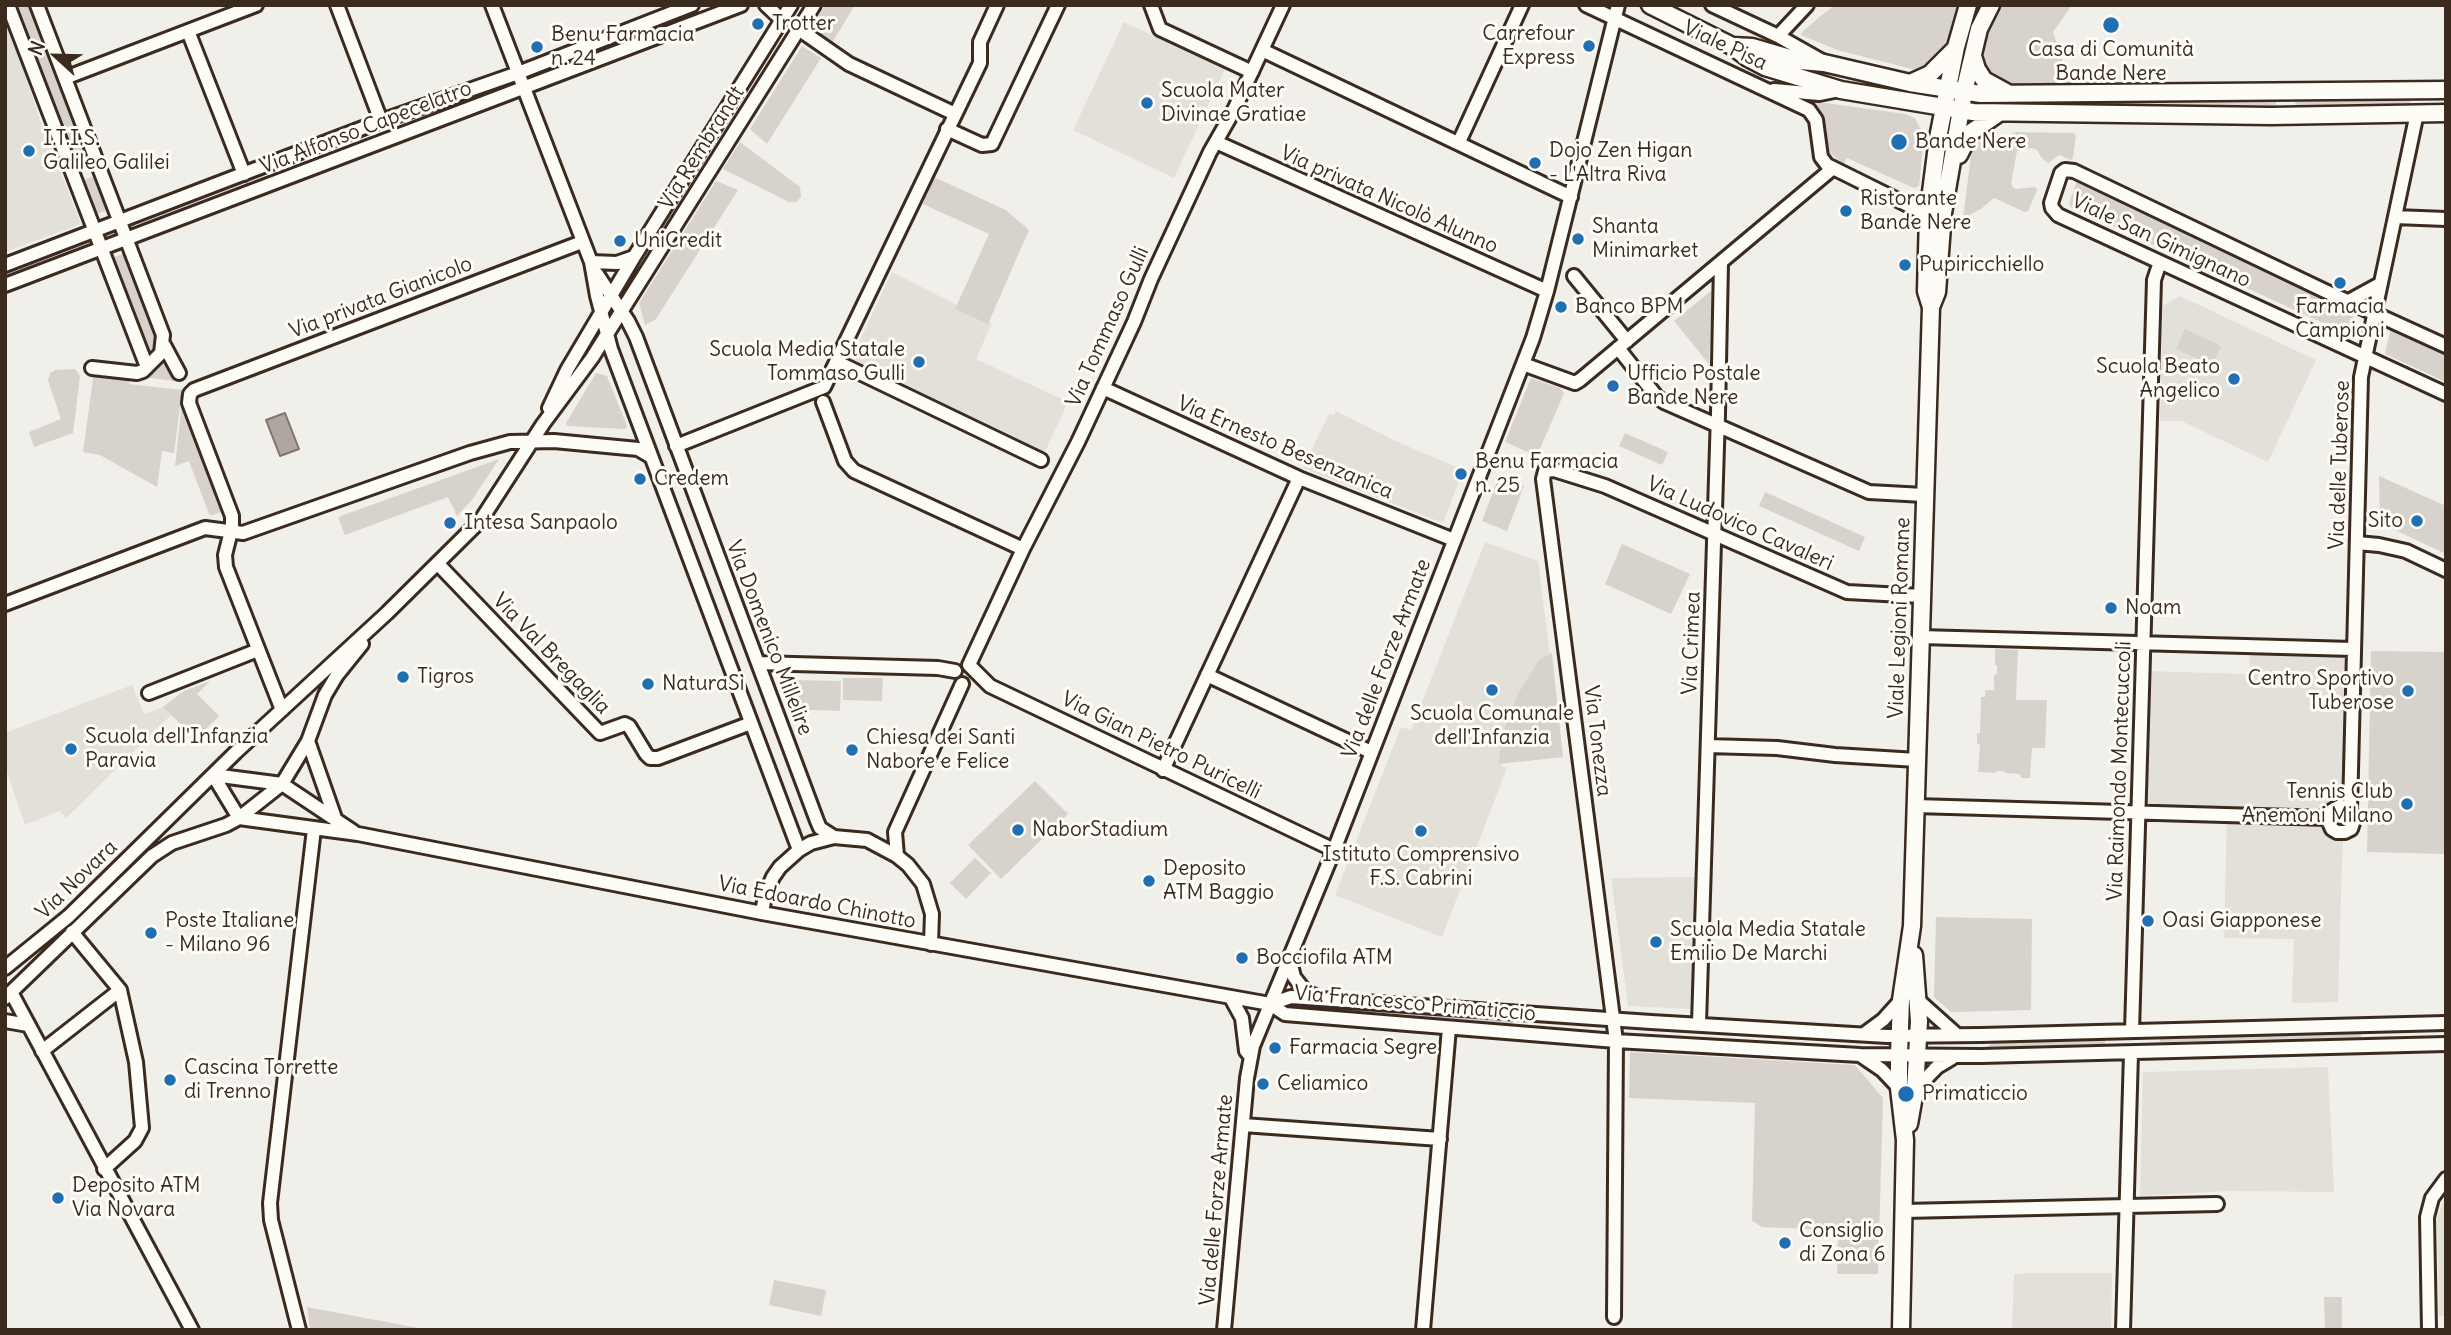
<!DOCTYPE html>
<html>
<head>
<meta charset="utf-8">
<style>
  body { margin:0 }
  #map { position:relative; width:2451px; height:1335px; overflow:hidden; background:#f1efea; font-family:Delius,sans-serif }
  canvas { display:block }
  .frame { position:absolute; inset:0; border:7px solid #3b2a1e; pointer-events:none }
  .north { position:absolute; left:21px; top:21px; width:70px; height:70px; -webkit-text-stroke:5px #fdfcf7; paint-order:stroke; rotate:292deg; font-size:19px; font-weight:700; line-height:28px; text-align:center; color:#3b2a1e }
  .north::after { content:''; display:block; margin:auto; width:24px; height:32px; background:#3b2a1e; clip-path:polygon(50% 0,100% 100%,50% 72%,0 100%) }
</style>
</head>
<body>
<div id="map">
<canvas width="2451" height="1335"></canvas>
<div class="frame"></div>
<div class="north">N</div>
</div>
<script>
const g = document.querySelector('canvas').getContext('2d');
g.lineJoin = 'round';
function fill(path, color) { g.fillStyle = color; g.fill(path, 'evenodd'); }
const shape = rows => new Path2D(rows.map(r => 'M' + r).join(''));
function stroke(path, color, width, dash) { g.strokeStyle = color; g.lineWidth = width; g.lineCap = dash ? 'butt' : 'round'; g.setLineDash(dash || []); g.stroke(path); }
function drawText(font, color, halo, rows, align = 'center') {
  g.font = font + ' Delius,sans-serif'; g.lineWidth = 6; g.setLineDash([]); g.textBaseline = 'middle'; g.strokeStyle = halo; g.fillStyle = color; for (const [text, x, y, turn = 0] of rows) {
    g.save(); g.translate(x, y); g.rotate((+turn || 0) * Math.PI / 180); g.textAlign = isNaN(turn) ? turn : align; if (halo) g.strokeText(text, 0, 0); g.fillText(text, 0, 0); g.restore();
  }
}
const built = shape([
  [1124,22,1225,69,1174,178,1073,130],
  [10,29,39,117,81,224,5,252,5,31],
  [892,272,992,323,976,359,1068,402,1043,456,851,359],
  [2180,296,2316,360,2268,462,2181,421,2160,421,2163,306],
  [1336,411,1398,442,1463,470,1443,523,1303,468,1329,414,1334,415],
  [1485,542,1538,561,1563,757,1499,764,1507,768,1442,937,1335,895,1401,727,1411,730],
  [2250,642,2355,645,2342,861,2338,1002,2292,1003,2294,939,2224,938,2227,811,2140,808,2145,671,2249,674],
  [132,685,144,714,163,707,171,715,66,818,60,811,25,825,5,766,5,733],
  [1695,877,1691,1009,1628,1006,1611,878],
  [2328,1067,2334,1192,2227,1191,2140,1196,2143,1072],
  [2446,1198,2446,1316,2439,1316,2437,1217],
  [2031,1273,2112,1273,2111,1330,2012,1330,2014,1274]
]);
const green = shape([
  [16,5,32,5,91,161,91,165,86,170,80,170,77,166],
  [825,5,855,5,832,43,810,30],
  [1834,5,1959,5,1943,61,1920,71,1837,50,1801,35,1802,32],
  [2000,5,2072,5,2053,32,2071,85,1997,86,1979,62,1987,29],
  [802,46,821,58,767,144,750,129],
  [2408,97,2410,102,2407,107,2299,108,2295,103,2297,98],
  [2275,98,2276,104,2272,109,2074,108,2074,99],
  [1797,99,1905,114,1915,118,1924,136,1919,186,1914,188,1847,158,1843,164,1830,153,1826,138,1825,123,1820,124],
  [2016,132,2073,133,2076,135,2073,158,2071,160,2059,155,2048,163,2041,157,2037,150,2032,148,2017,151,2011,183,2013,187,2016,189,2035,187,2037,190,2028,211,2025,212,1994,198,1982,208,1963,219,1971,156,1975,144,1993,135,1995,140],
  [740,142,800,187,801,197,796,202,789,202,723,169],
  [96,175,109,209,95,215,82,181],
  [934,177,1006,210,1029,230,988,324,955,309,989,234,923,204],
  [716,181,738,190,656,319,645,325,639,303],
  [2077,181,2355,311,2349,335,2071,207,2069,204],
  [126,253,158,328,157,348,154,352,147,351,112,258],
  [1711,291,1712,292,1709,364,1674,321],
  [2391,328,2446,354,2446,382,2385,354],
  [2185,329,2221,346,2212,366,2176,349],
  [165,356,175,381,142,377,149,375],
  [75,369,80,376,73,433,34,447,29,432,61,419,48,381,50,373,56,370],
  [94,371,130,375,129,384,182,390,174,453,162,451,157,487,100,455,83,452],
  [596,373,607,376,627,426,625,429,567,426,566,423],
  [1531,378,1560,388,1564,393,1537,456,1505,442],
  [182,401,223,508,223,511,213,515,209,514,189,461,175,466],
  [1625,433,1668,452,1662,465,1619,446],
  [499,459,472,500,457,516,448,497,345,535,338,517],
  [1499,476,1524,486,1507,531,1482,521],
  [2379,476,2446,506,2446,554,2380,523],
  [1765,492,1865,537,1859,551,1759,506],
  [1622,544,1690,574,1671,614,1605,584],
  [1995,649,2018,650,2016,700,2047,700,2045,748,2032,748,2030,778,2021,778,2020,774,2005,773,2004,771,1996,771,1995,773,1978,772,1980,745,1977,744,1977,733,1980,733,1981,697,1985,697,1985,690,1994,690,1994,675,1997,674,1997,665,1995,665],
  [2371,651,2446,652,2446,854,2367,852],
  [1552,653,1563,757,1498,764,1505,727,1518,694,1539,660],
  [843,678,883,678,882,701,843,700],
  [790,680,841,681,840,711,790,709],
  [210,681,197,694,219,716,196,739,163,707,184,691],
  [1035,781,1068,814,1001,879,968,845],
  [975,858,991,873,966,899,950,883],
  [1936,917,2032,919,2031,1010,1951,1012,1934,997],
  [1413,1013,1512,1020,1514,1022,1512,1025,1412,1017,1411,1015],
  [2361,1032,2361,1037,2160,1042,2160,1038],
  [2105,1039,2105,1044,1988,1047,1993,1042],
  [1630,1052,1855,1065,1883,1098,1878,1274,1837,1274,1838,1236,1834,1230,1762,1227,1752,1221,1755,1103,1629,1098],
  [774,1280,826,1290,821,1316,769,1305],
  [2324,1297,2342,1297,2342,1330,2325,1330],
  [307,1307,429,1330,310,1330]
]);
const water = shape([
  [285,413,299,449,280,456,266,420,285,413]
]);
const minor = shape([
  [8,5,147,367],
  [37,5,163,335,161,353,143,371,137,373,92,368],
  [337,5,381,121],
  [492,5,591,262,597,296,611,349,799,850],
  [766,5,782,20],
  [1151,5,1160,29,1252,72],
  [1586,5,1809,110,1816,120,1821,157,1827,165,1928,215],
  [1712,5,1778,36,1824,62],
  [800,30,849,64,955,114],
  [188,31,244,174],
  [1778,36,1807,5],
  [1262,50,1571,197],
  [65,78,256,5],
  [1774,90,1819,94,1839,90],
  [947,129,982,145,992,144,1058,5],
  [1216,142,1547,291],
  [1459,142,1522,5],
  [2395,217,2446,219],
  [591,262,617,263,634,257],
  [5,265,381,121,518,73,692,5],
  [597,274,628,321,636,337,817,821,820,828,834,837],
  [1574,276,1627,341],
  [5,285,741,5],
  [2347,302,2380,284],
  [164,345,179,373],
  [2446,346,2325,291,2074,171,2065,170,2061,173,2051,203,2052,208,2058,215,2446,394],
  [1618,348,1657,397,1664,402,1869,492,1924,495],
  [837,362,1041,460],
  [1523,364,1575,383,1580,380,1832,169],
  [1103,388,1299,478,1454,540],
  [823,402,845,461,854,471,1023,549],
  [549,408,567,370,634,257,791,5],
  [676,446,824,387,980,63,980,42,997,5],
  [2357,543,2379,545,2406,551,2446,570],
  [438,564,600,733,625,724,629,726,646,754,650,758,658,758,751,723],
  [5,604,205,528,243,533,470,453,510,442,554,441,638,449,650,456],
  [1920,637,2353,649],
  [758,663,938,668,955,671],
  [969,665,1023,549,1078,442,1134,322,1151,279,1210,152,1234,110,1283,5],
  [969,665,990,686,1334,850],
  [1207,675,1371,752],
  [149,693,258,650],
  [282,710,226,567,225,555,232,527,232,516,189,403,190,394,194,390,582,242],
  [308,741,336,821],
  [1708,746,1777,748,1835,755,1917,760],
  [1163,770,1299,478],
  [213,775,239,818,358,834,762,913,1270,1004,1285,1014,1616,1041,1860,1055,1981,1056,2446,1044],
  [213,775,282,784,354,832],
  [1915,806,2328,818],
  [2350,809,2340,806,2331,811,2328,820,2332,829,2337,832,2345,832,2351,829,2354,820,2350,809,2361,377,2417,113],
  [897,856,895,832,962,684],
  [762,913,765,895,773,877,780,867,799,850,811,843,834,837,867,840,897,856,908,865,923,884,932,914,931,944],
  [72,932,120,990,136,1062,142,1128,135,1141,104,1169],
  [1290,961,1294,977,1305,991,1317,997],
  [5,968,69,916,236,752,387,613,481,520,543,424,592,358,814,5],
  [11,992,192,1330],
  [5,998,152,856,172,843,226,825,239,818,282,784,308,741,325,695,337,675,362,644],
  [1231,998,1242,1018,1246,1051,1251,1057],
  [1919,1001,1957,1035],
  [1270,1004,1291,997,1651,1022,1887,1036,1981,1035,2446,1023],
  [5,1021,28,1025],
  [1699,1024,1718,414,1721,263],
  [2132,1031,2154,280,2160,262],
  [1864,1034,1883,1020,1901,1000],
  [42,1051,120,990],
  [1860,1055,1882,1070,1899,1088],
  [1915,1090,1937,1067,1952,1058],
  [1243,1125,1440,1139],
  [1904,1211,2217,1204],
  [1614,1317,1616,1041,1543,479,1545,471,1554,470,1605,486,1847,592,1922,596],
  [299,1330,271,1220,270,1203,314,829],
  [1224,1330,1247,1078,1253,1046,1334,850,1533,338,1547,291,1618,5],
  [1423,1330,1449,1028],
  [2123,1330,2131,1053],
  [2429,1330,2427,1217,2432,1198,2446,1179]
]);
const major = shape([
  [1650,5,1732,46,1748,58,1765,67,1841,90,1973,112,2271,116,2446,113],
  [1732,46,1752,47,1800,61,1824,63,1910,83,1981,94,2446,90],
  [1973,56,1977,69,1984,80,2006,92],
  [1910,83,1930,74,1955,49],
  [1959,155,1970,133,1999,113],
  [1931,307,1926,291,1928,215,1938,138,1956,47,1968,5],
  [1909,1124,1915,1090,1919,1021,1914,955],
  [1901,1330,1905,1140,1899,1088,1899,1055,1901,1000,1912,926,1931,307,1937,292,1943,213,1964,92,1979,29,1991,5]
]);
const markers = [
  [758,24,7,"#1f6fb2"],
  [2111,25,9,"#1f6fb2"],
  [1589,46,7,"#1f6fb2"],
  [537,47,7,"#1f6fb2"],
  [1147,103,7,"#1f6fb2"],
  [1899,142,9,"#1f6fb2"],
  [29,151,7,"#1f6fb2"],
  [1535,163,7,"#1f6fb2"],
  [1846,211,7,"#1f6fb2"],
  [1578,239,7,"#1f6fb2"],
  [620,241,7,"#1f6fb2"],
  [1905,265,7,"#1f6fb2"],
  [2340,283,7,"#1f6fb2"],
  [1561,307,7,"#1f6fb2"],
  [919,362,7,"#1f6fb2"],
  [2234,379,7,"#1f6fb2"],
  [1613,386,7,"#1f6fb2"],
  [1461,474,7,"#1f6fb2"],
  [640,479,7,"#1f6fb2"],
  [2417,521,7,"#1f6fb2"],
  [450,523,7,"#1f6fb2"],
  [2111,608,7,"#1f6fb2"],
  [403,677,7,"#1f6fb2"],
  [648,684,7,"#1f6fb2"],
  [1492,690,7,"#1f6fb2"],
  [2408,691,7,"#1f6fb2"],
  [71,749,7,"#1f6fb2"],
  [852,750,7,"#1f6fb2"],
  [2407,804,7,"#1f6fb2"],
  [1018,830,7,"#1f6fb2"],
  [1421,831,7,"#1f6fb2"],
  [1149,881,7,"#1f6fb2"],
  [2148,921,7,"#1f6fb2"],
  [151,933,7,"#1f6fb2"],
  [1656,942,7,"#1f6fb2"],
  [1242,958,7,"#1f6fb2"],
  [1275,1048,7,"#1f6fb2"],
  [170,1080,7,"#1f6fb2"],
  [1263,1084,7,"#1f6fb2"],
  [1906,1094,9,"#1f6fb2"],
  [58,1198,7,"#1f6fb2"],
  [1785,1243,7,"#1f6fb2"]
];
const poiNames = [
  ["Trotter",772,24],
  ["Carrefour",1575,34,"right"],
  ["Express",1575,58,"right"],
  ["Benu Farmacia",551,35],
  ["n. 24",551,59],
  ["Casa di Comunità",2111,50,"center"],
  ["Bande Nere",2111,74,"center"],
  ["Scuola Mater",1161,91],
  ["Divinae Gratiae",1161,115],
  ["I.T.I.S.",43,139],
  ["Galileo Galilei",43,163],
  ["Bande Nere",1915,142],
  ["Dojo Zen Higan",1549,151],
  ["- L'Altra Riva",1549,175],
  ["Ristorante",1860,199],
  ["Bande Nere",1860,223],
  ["Shanta",1592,227],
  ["Minimarket",1592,251],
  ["UniCredit",634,241],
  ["Pupiricchiello",1919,265],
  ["Banco BPM",1575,307],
  ["Farmacia",2340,307,"center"],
  ["Campioni",2340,331,"center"],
  ["Scuola Media Statale",905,350,"right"],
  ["Tommaso Gulli",905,374,"right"],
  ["Scuola Beato",2220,367,"right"],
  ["Angelico",2220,391,"right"],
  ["Ufficio Postale",1627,374],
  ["Bande Nere",1627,398],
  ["Benu Farmacia",1475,462],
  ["n. 25",1475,486],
  ["Credem",654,479],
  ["Sito",2403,521,"right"],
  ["Intesa Sanpaolo",464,523],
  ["Noam",2125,608],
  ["Tigros",417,677],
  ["Centro Sportivo",2394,679,"right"],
  ["Tuberose",2394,703,"right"],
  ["NaturaSì",662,684],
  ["Scuola Comunale",1492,714,"center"],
  ["dell'Infanzia",1492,738,"center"],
  ["Scuola dell'Infanzia",85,737],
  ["Paravia",85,761],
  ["Chiesa dei Santi",866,738],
  ["Nabore e Felice",866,762],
  ["Tennis Club",2393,792,"right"],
  ["Anemoni Milano",2393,816,"right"],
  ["NaborStadium",1032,830],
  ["Istituto Comprensivo",1421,855,"center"],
  ["F.S. Cabrini",1421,879,"center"],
  ["Deposito",1163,869],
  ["ATM Baggio",1163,893],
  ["Poste Italiane",165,921],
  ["- Milano 96",165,945],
  ["Oasi Giapponese",2162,921],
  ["Scuola Media Statale",1670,930],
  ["Emilio De Marchi",1670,954],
  ["Bocciofila ATM",1256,958],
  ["Farmacia Segre",1289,1048],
  ["Cascina Torrette",184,1068],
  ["di Trenno",184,1092],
  ["Celiamico",1277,1084],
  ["Primaticcio",1922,1094],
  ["Deposito ATM",72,1186],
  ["Via Novara",72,1210],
  ["Consiglio",1799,1231],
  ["di Zona 6",1799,1255]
];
const streetNames = [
  ["Viale Pisa",1725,46,25],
  ["Via Alfonso Capecelatro",366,128,-21],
  ["Via Rembrandt",702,148,-58],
  ["Via privata Nicolò Alunno",1389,200,24],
  ["Viale San Gimignano",2161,241,25],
  ["Via privata Gianicolo",381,298,-21],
  ["Via Tommaso Gulli",1108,327,-66],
  ["Via Ernesto Besenzanica",1285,448,23],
  ["Via delle Tuberose",2340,465,-88],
  ["Via Ludovico Cavaleri",1740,524,24],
  ["Viale Legioni Romane",1900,618,-88],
  ["Via Domenico Millelire",769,638,69],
  ["Via Crimea",1692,643,-88],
  ["Via Val Bregaglia",551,654,46],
  ["Via delle Forze Armate",1387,659,-69],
  ["Via Tonezza",1597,741,83],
  ["Via Gian Pietro Puricelli",1161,746,26],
  ["Via Raimondo Montecuccoli",2120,771,-88],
  ["Via Novara",77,880,-44],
  ["Via Edoardo Chinotto",817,903,11],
  ["Via Francesco Primaticcio",1415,1004,5],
  ["Via delle Forze Armate",1217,1200,-85]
];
fill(built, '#e3e0da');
fill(green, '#d7d2cc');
fill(water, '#aea69f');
stroke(water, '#80746b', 2);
stroke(minor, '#3b2a1e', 18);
stroke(major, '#3b2a1e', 21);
stroke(minor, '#fdfcf7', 12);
stroke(major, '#fdfcf7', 16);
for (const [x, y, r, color] of markers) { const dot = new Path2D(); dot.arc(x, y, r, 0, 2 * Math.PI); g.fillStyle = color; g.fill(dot); stroke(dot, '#fdfcf7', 2.5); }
drawText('21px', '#3b2a1e', '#fdfcf7', poiNames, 'left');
drawText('21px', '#3b2a1e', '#fdfcf7', streetNames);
</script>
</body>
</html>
